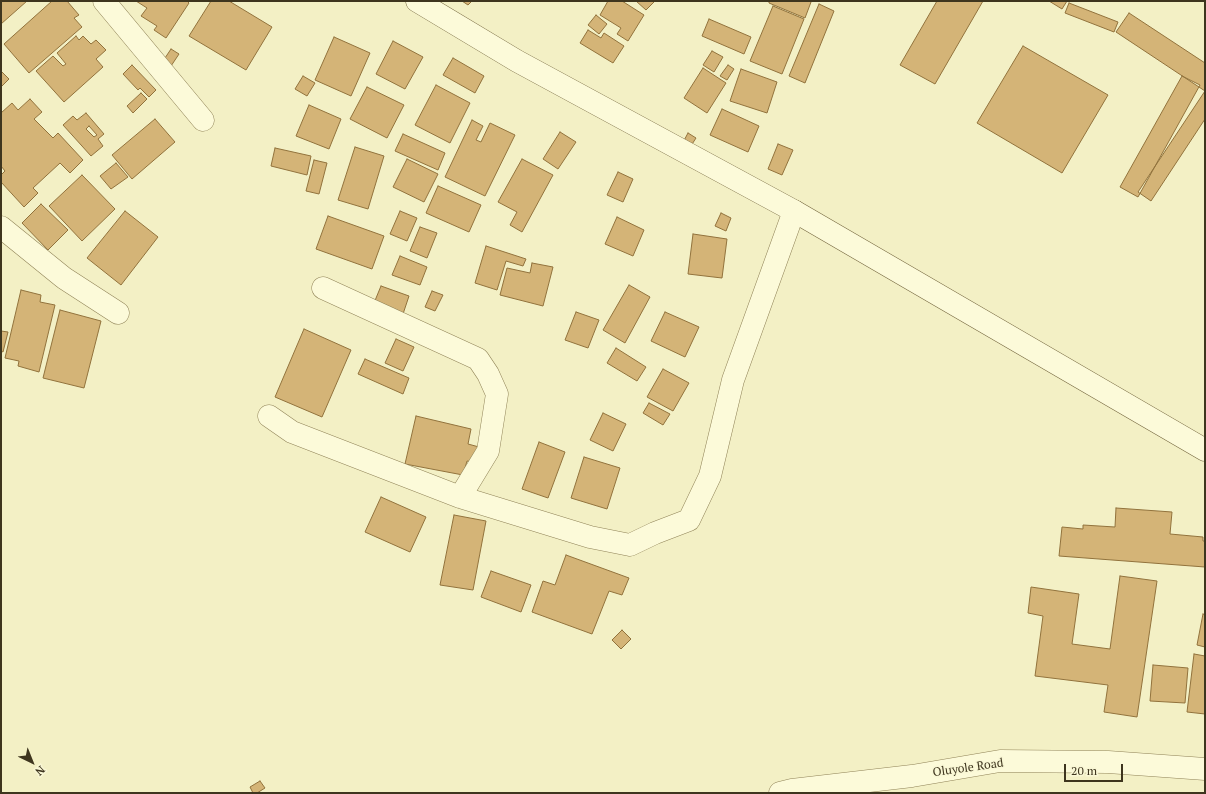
<!DOCTYPE html>
<html>
<head>
<meta charset="utf-8">
<style>
  body { margin:0 }
  #map { position:relative; width:1206px; height:794px; overflow:hidden; background:#f3f0c5; font-family:"PT Serif",serif }
  canvas { display:block }
  .frame { position:absolute; inset:0; border:2px solid #3e351e; pointer-events:none }
  .north { position:absolute; left:12px; top:742px; width:40px; height:40px; -webkit-text-stroke:3px #f9f7d5; paint-order:stroke; rotate:137deg; font-size:11px; font-weight:700; line-height:16px; text-align:center; color:#3e351e }
  .north::after { content:''; display:block; margin:auto; width:14px; height:18px; background:#3e351e; clip-path:polygon(50% 0,100% 100%,50% 72%,0 100%) }
  .scale { position:absolute; left:1064px; top:764px; width:59px; height:18px; box-sizing:border-box; border:2px solid #3e351e; border-top:0; padding-left:5px; font-size:12px; line-height:14px; white-space:nowrap; color:#3e351e; -webkit-text-stroke:3px #f9f7d5; paint-order:stroke }
</style>
</head>
<body>
<div id="map">
<canvas width="1206" height="794"></canvas>
<div class="frame"></div>
<div class="north">N</div>
<div class="scale">20 m</div>
</div>
<script>
const g = document.querySelector('canvas').getContext('2d');
g.lineJoin = 'round';
function fill(path, color) { g.fillStyle = color; g.fill(path, 'evenodd'); }
const shape = rows => new Path2D(rows.map(r => 'M' + r).join(''));
function stroke(path, color, width, dash) { g.strokeStyle = color; g.lineWidth = width; g.lineCap = dash ? 'butt' : 'round'; g.setLineDash(dash || []); g.stroke(path); }
function drawText(font, color, halo, rows, align = 'center') {
  g.font = font + ' "PT Serif",serif'; g.lineWidth = 3; g.setLineDash([]); g.textBaseline = 'middle'; g.strokeStyle = halo; g.fillStyle = color; for (const [text, x, y, turn = 0] of rows) {
    g.save(); g.translate(x, y); g.rotate((+turn || 0) * Math.PI / 180); g.textAlign = isNaN(turn) ? turn : align; if (halo) g.strokeText(text, 0, 0); g.fillText(text, 0, 0); g.restore();
  }
}
const building = shape([
  [1,1,27,1,1,24,1,1],
  [52,1,67,1,79,15,74,18,82,27,29,73,4,44,52,1],
  [136,1,187,1,189,3,166,38,154,30,157,26,141,16,147,8,136,1],
  [211,1,229,1,272,27,246,70,189,36,211,1],
  [462,1,472,1,468,5,462,1],
  [608,1,622,1,644,15,628,41,617,34,621,28,600,15,608,1],
  [636,1,655,1,646,10,636,1],
  [769,1,809,1,811,2,805,18,769,3,769,1],
  [937,1,983,1,935,84,900,65,937,1],
  [1049,1,1067,1,1062,9,1049,1],
  [1069,3,1118,22,1114,32,1065,13,1069,3],
  [819,4,834,11,805,83,789,76,819,4],
  [773,6,804,19,782,74,750,61,773,6],
  [1129,13,1205,63,1205,91,1116,32,1129,13],
  [596,15,607,24,599,34,588,25,596,15],
  [709,19,751,37,744,54,702,36,709,19],
  [588,30,601,38,604,33,624,46,613,63,580,43,588,30],
  [76,36,79,40,83,36,91,44,96,40,106,50,96,59,103,67,64,102,36,71,53,56,63,66,66,64,57,53,76,36],
  [334,37,370,53,351,96,315,80,334,37],
  [393,41,423,57,405,89,376,74,393,41],
  [1023,46,1108,95,1062,173,977,123,1023,46],
  [171,49,179,54,171,66,163,61,171,49],
  [712,51,723,57,714,72,703,65,712,51],
  [453,58,484,76,475,93,443,75,453,58],
  [132,65,156,90,149,97,140,88,138,90,123,74,132,65],
  [728,65,734,69,727,80,720,76,728,65],
  [703,68,726,83,707,113,684,98,703,68],
  [741,69,777,82,767,113,730,101,741,69],
  [1,71,9,79,1,87,1,71],
  [303,76,315,83,307,96,295,89,303,76],
  [1182,76,1200,85,1138,197,1120,187,1182,76],
  [436,85,470,103,450,143,415,125,436,85],
  [367,87,404,105,387,138,350,119,367,87],
  [1205,91,1205,119,1151,201,1138,192,1205,91],
  [141,93,147,99,133,113,127,106,141,93],
  [30,99,42,112,34,119,53,138,58,133,83,160,70,173,60,163,33,188,38,193,24,207,1,182,1,175,5,171,1,166,1,113,12,103,18,110,30,99],
  [309,105,341,119,329,149,296,136,309,105],
  [722,109,759,126,748,152,710,135,722,109],
  [86,113,104,134,98,139,103,146,91,156,63,125,73,116,77,120,86,113],
  [89,126,97,135,94,137,86,129,89,126],
  [155,119,175,142,132,179,112,155,155,119],
  [472,120,483,126,476,140,481,142,490,123,515,135,485,196,445,177,472,120],
  [560,132,576,142,558,169,543,159,560,132],
  [688,133,696,138,687,152,680,148,688,133],
  [403,134,445,153,438,170,395,151,403,134],
  [778,144,793,150,782,175,768,169,778,144],
  [355,147,384,156,368,209,338,200,355,147],
  [275,148,311,156,307,175,271,166,275,148],
  [407,159,438,174,424,202,393,187,407,159],
  [522,159,553,175,522,232,510,225,517,212,498,202,522,159],
  [314,160,327,163,319,194,306,191,314,160],
  [116,163,128,177,111,189,100,176,116,163],
  [618,172,633,179,623,202,607,195,618,172],
  [82,175,115,209,82,241,49,206,82,175],
  [438,186,481,205,469,232,426,213,438,186],
  [41,204,68,230,48,250,22,223,41,204],
  [125,211,158,237,121,285,87,258,125,211],
  [400,211,417,218,407,241,390,234,400,211],
  [721,213,731,218,726,231,715,226,721,213],
  [328,216,384,236,372,269,316,249,328,216],
  [617,217,644,230,633,256,605,244,617,217],
  [420,227,437,233,427,258,410,251,420,227],
  [693,234,727,239,722,278,688,274,693,234],
  [486,246,526,259,523,266,506,261,497,290,475,283,486,246],
  [400,256,427,267,420,285,392,275,400,256],
  [532,263,553,267,543,306,500,295,507,268,530,273,532,263],
  [629,285,650,297,625,343,603,330,629,285],
  [381,286,409,296,403,314,374,303,381,286],
  [21,290,41,295,40,302,55,305,39,372,18,366,19,361,5,358,21,290],
  [432,291,443,295,435,311,425,307,432,291],
  [60,310,101,321,84,388,43,378,60,310],
  [576,312,599,320,588,348,565,340,576,312],
  [665,312,699,327,685,357,651,341,665,312],
  [304,329,351,350,322,417,275,397,304,329],
  [1,331,8,332,3,352,1,351,1,331],
  [396,339,414,347,403,371,385,363,396,339],
  [616,348,646,367,637,381,607,363,616,348],
  [365,359,409,378,403,394,358,374,365,359],
  [663,369,689,383,673,411,647,397,663,369],
  [649,403,670,414,663,425,643,413,649,403],
  [603,413,626,424,613,451,590,440,603,413],
  [416,416,471,429,468,444,479,447,476,463,467,461,463,475,405,464,416,416],
  [539,442,565,452,548,498,522,489,539,442],
  [584,457,620,468,607,509,571,498,584,457],
  [381,497,426,517,410,552,365,532,381,497],
  [1116,508,1172,512,1170,534,1203,537,1203,541,1205,541,1205,567,1059,556,1062,527,1083,529,1083,525,1115,527,1116,508],
  [454,515,486,521,473,590,440,585,454,515],
  [566,555,629,578,622,595,609,591,592,634,532,612,543,581,555,585,566,555],
  [491,571,531,585,521,612,481,597,491,571],
  [1120,576,1157,581,1137,717,1104,712,1108,685,1035,676,1043,616,1028,613,1031,587,1079,594,1072,644,1110,649,1120,576],
  [1203,614,1205,615,1205,647,1197,645,1203,614],
  [622,630,631,639,621,649,612,640,622,630],
  [1194,654,1205,656,1205,714,1187,712,1194,654],
  [1153,665,1188,668,1185,703,1150,701,1153,665],
  [260,781,265,788,257,793,253,793,250,787,260,781]
]);
const street = shape([
  [104,1,203,120],
  [1,227,64,278,118,313],
  [323,288,478,359,488,374,497,394,488,451,460,497],
  [269,416,292,432,460,497,590,537,630,545,655,533,689,520,710,476,733,380,794,211],
  [780,793,792,790,912,776,1000,761,1108,762,1205,769]
]);
const secondary = shape([
  [417,1,517,61,794,211,1205,450]
]);
const streetNames = [
  ["Oluyole Road",968,768,-8]
];
fill(building, '#d4b477');
stroke(building, '#91723c', 1);
stroke(street, '#908358', 23);
stroke(secondary, '#72643c', 23);
stroke(street, '#fcfad9', 22);
stroke(secondary, '#fcfad9', 22);
drawText('12px', '#3e351e', '#f9f7d5', streetNames);
</script>
</body>
</html>
